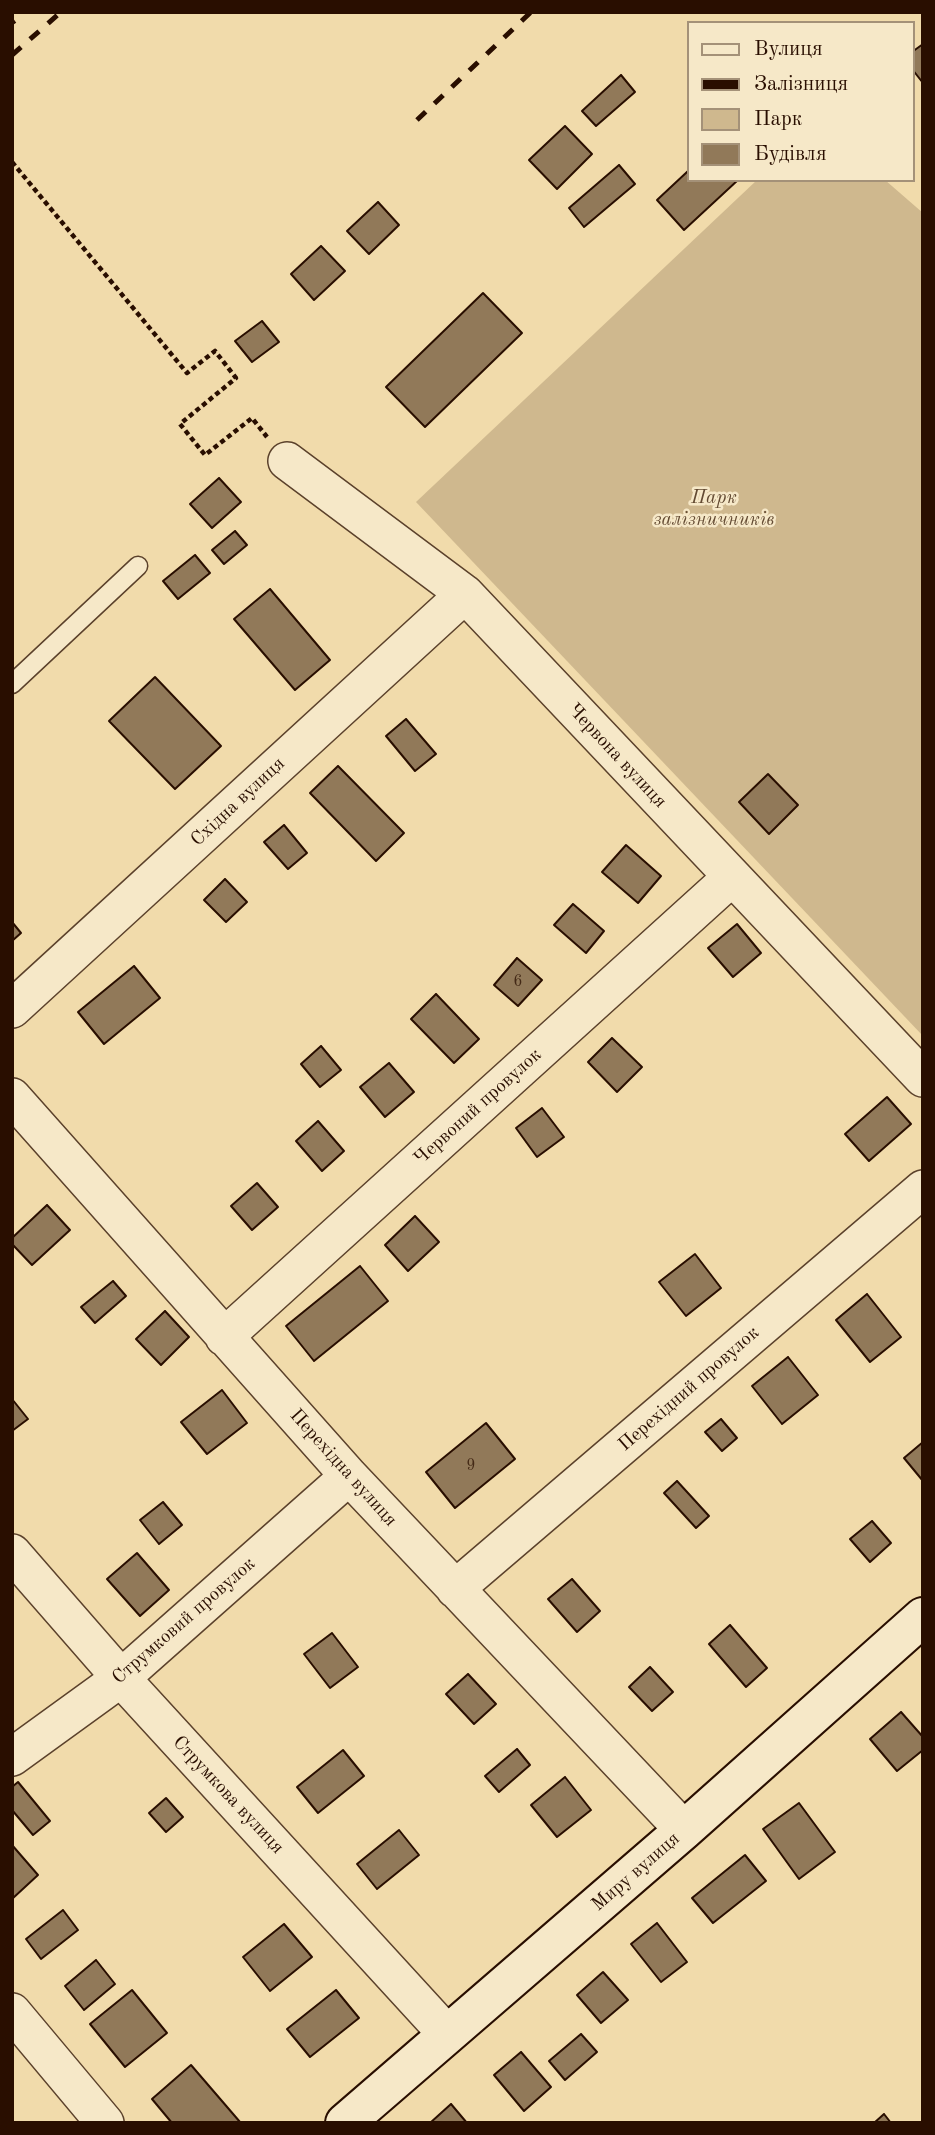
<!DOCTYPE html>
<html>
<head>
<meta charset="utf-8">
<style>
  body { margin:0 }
  #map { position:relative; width:935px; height:2135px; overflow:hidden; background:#f1dbab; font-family:"Old Standard TT",serif }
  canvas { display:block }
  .frame { position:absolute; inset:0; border:14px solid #290e00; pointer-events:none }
  .legend { position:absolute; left:687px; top:21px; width:228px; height:161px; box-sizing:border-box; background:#f6e8c8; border:2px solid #a49178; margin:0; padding:9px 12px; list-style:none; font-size:21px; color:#290e00 }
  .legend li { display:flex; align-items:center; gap:14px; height:35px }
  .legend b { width:35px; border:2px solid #a49178 }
</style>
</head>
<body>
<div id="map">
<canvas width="935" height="2135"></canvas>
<div class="frame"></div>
<ul class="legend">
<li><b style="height:9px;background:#f6e8c8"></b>Вулиця</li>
<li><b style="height:9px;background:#290e00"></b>Залізниця</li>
<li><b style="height:19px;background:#cfb88e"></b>Парк</li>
<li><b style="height:19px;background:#917959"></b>Будівля</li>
</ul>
</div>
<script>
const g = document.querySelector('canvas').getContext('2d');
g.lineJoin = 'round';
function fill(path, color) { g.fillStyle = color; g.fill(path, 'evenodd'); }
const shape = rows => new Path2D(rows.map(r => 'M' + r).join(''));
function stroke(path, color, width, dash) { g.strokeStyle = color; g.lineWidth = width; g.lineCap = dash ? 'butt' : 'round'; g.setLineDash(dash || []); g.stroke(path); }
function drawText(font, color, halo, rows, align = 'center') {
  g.font = font + ' "Old Standard TT",serif'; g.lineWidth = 5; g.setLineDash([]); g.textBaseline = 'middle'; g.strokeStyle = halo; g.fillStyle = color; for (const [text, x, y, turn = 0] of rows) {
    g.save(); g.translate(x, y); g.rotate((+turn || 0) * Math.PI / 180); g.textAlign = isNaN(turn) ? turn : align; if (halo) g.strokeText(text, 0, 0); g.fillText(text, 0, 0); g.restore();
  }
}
const green = shape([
  [757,180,885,180,923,213,923,1036,416,502]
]);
const building = shape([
  [923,44,923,83,912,69,912,52,923,44],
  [621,75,635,92,596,126,582,111,621,75],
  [565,126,592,154,557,189,529,160,565,126],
  [619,165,635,184,584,227,569,208,619,165],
  [688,171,688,180,738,180,684,230,657,200,688,171],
  [378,202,399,225,369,254,347,231,378,202],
  [321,246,345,271,314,300,291,274,321,246],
  [483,293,522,333,425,427,386,387,483,293],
  [262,321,279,342,252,362,235,341,262,321],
  [219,478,241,502,212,528,190,504,219,478],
  [235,531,247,545,224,564,212,550,235,531],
  [195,555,210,573,178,599,163,581,195,555],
  [270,589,330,660,295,690,234,619,270,589],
  [155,677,221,746,175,789,109,721,155,677],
  [406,719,436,754,415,771,386,736,406,719],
  [338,766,404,833,376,861,310,793,338,766],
  [768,774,798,805,769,834,739,802,768,774],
  [284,825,307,853,288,869,264,842,284,825],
  [626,845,661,876,638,903,602,872,626,845],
  [225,879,247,902,226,922,204,900,225,879],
  [573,904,604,931,586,953,554,925,573,904],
  [12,922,21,933,12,941,12,922],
  [737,924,761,953,733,977,708,948,737,924],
  [517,958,542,980,518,1006,494,985,517,958],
  [134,966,160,998,104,1044,78,1012,134,966],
  [436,994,479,1039,454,1063,411,1019,436,994],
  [612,1038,642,1067,617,1092,588,1062,612,1038],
  [321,1046,341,1070,320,1087,301,1064,321,1046],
  [389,1063,414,1092,385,1117,360,1087,389,1063],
  [887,1097,911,1124,869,1161,845,1134,887,1097],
  [542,1108,564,1137,537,1157,516,1128,542,1108],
  [318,1121,344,1151,322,1171,296,1141,318,1121],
  [257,1183,278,1207,252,1230,231,1206,257,1183],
  [47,1205,70,1230,32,1265,12,1244,12,1238,47,1205],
  [415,1216,439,1242,408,1271,385,1245,415,1216],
  [695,1254,721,1288,686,1316,659,1282,695,1254],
  [360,1266,388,1301,314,1361,286,1326,360,1266],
  [113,1281,126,1296,95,1323,81,1307,113,1281],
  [867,1294,901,1337,870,1362,836,1320,867,1294],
  [165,1311,189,1337,161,1365,136,1339,165,1311],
  [788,1357,818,1395,782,1424,752,1386,788,1357],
  [222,1390,247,1423,207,1454,181,1422,222,1390],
  [12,1399,28,1419,12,1431,12,1399],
  [721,1419,737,1438,722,1451,705,1432,721,1419],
  [486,1423,515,1459,455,1508,426,1472,486,1423],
  [923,1442,923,1481,904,1458,923,1442],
  [677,1481,709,1516,696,1528,664,1493,677,1481],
  [163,1502,182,1525,159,1544,140,1520,163,1502],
  [872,1521,891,1543,870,1562,850,1539,872,1521],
  [137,1553,169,1590,140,1616,107,1579,137,1553],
  [572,1579,600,1611,577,1632,548,1599,572,1579],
  [730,1625,767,1668,746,1687,709,1644,730,1625],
  [332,1633,358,1667,330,1688,304,1654,332,1633],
  [650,1667,673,1692,652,1711,629,1687,650,1667],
  [468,1674,496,1704,474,1724,446,1694,468,1674],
  [901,1712,923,1737,923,1750,897,1771,870,1739,901,1712],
  [517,1749,530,1765,499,1792,485,1776,517,1749],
  [343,1750,364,1776,318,1813,297,1787,343,1750],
  [565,1777,591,1810,557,1837,531,1805,565,1777],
  [18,1782,50,1821,33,1835,12,1810,12,1787,18,1782],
  [166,1798,183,1817,166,1832,149,1813,166,1798],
  [799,1803,835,1852,799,1879,763,1829,799,1803],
  [399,1830,419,1855,377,1889,357,1864,399,1830],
  [12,1845,38,1875,12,1899,12,1845],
  [745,1855,766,1881,713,1923,692,1898,745,1855],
  [63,1910,78,1930,41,1959,26,1939,63,1910],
  [657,1923,687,1962,661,1982,631,1944,657,1923],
  [284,1924,312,1957,270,1991,243,1957,284,1924],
  [96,1960,115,1984,84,2010,65,1986,96,1960],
  [603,1972,628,2000,601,2023,577,1995,603,1972],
  [132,1990,167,2033,125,2067,90,2024,132,1990],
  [336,1990,359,2018,310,2057,287,2029,336,1990],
  [581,2034,597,2052,565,2080,549,2061,581,2034],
  [521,2052,551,2087,524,2111,494,2075,521,2052],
  [191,2065,240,2122,239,2123,172,2123,152,2099,191,2065],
  [451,2104,467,2123,430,2123,451,2104],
  [884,2114,891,2123,874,2123,884,2114]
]);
const path = shape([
  [12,23,15,21],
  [12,162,187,373,215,351,236,378,180,424,205,455,252,418,267,437]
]);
const lane = shape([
  [12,684,138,566]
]);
const street = shape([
  [287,461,465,594,923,1078],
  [12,1009,465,594],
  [12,1097,349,1476,684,1830],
  [224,1337,732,877],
  [12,1553,121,1678,447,2034],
  [455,1589,923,1189],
  [12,1757,121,1678,349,1476],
  [12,2012,105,2123]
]);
const secondary = shape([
  [345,2123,684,1830,923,1617]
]);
const rail = shape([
  [12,55,61,12],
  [417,120,531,12]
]);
const numberNames = [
  ["6",518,982],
  ["9",471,1466]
];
const parkNames = [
  ["Парк",714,498],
  ["залізничників",714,520]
];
const streetNames = [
  ["Червона вулиця",617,756,47],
  ["Східна вулиця",238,802,-43],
  ["Червоний провулок",478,1107,-42],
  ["Перехідний провулок",689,1389,-41],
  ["Перехідна вулиця",343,1468,48],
  ["Струмковий провулок",184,1621,-41],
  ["Струмкова вулиця",228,1795,47],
  ["Миру вулиця",636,1872,-41]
];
fill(green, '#cfb88e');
fill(building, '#917959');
stroke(building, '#290e00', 2);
stroke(lane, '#5b412b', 21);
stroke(street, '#5b412b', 40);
stroke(secondary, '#290e00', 42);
stroke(path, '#290e00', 4.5, [5, 3.5]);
stroke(lane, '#f6e8c8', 18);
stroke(street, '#f6e8c8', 37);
stroke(secondary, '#f6e8c8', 38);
stroke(rail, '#290e00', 5, [12, 12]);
drawText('16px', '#432916', null, numberNames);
drawText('italic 19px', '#634a32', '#f6e8c8', parkNames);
drawText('19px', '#290e00', '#f6e8c8', streetNames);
</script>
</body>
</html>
